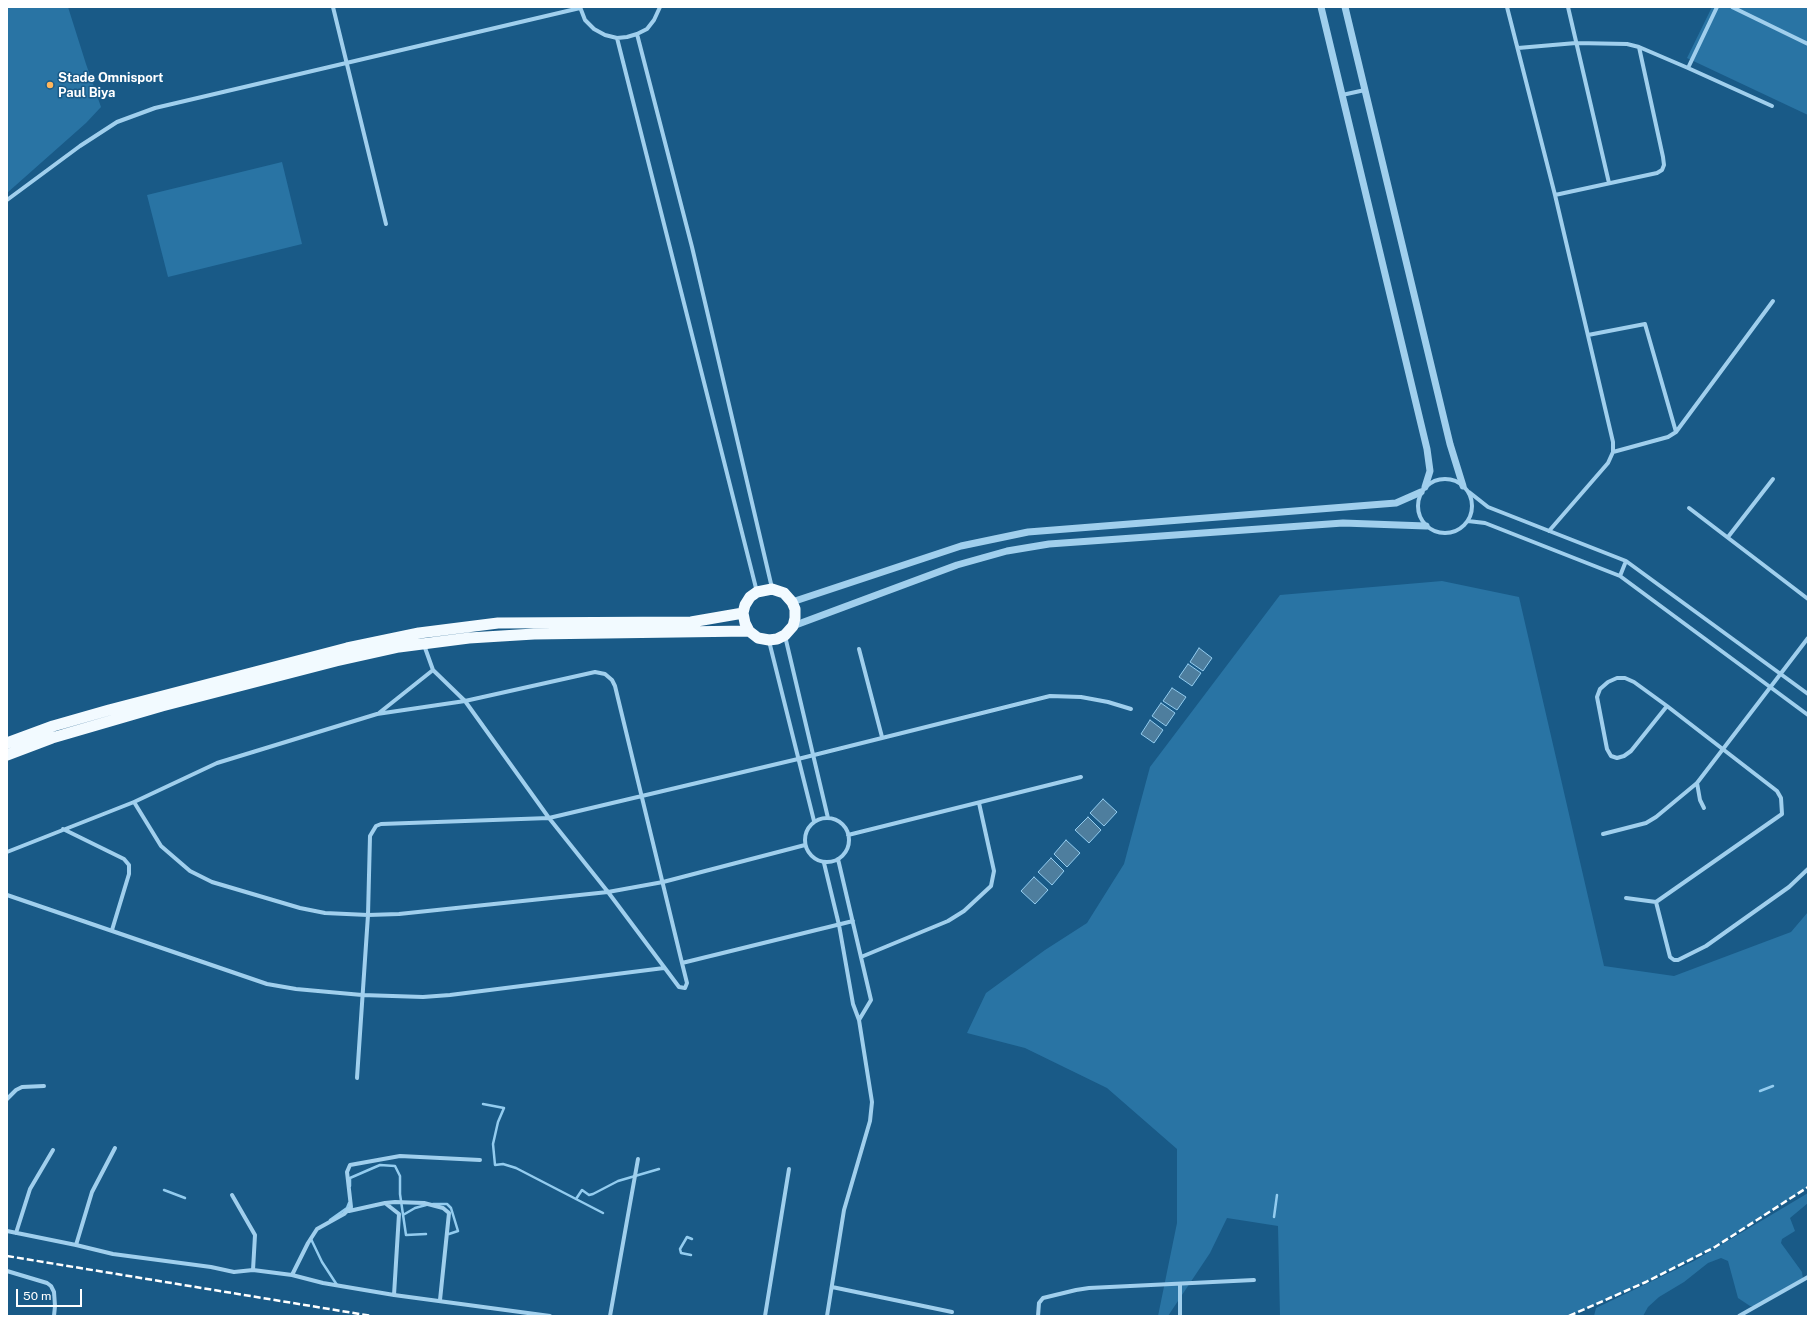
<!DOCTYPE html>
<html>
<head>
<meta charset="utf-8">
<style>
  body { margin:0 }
  #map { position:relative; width:1815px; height:1323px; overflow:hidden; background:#195a87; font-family:"Public Sans",sans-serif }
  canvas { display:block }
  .frame { position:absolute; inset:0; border:8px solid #fff; pointer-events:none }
  .scale { position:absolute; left:16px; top:1289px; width:66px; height:18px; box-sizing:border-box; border:2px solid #fff; border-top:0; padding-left:5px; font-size:12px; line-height:14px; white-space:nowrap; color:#fff; -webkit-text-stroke:3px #195a87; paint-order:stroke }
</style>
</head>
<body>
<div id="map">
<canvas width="1815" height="1323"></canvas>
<div class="frame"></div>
<div class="scale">50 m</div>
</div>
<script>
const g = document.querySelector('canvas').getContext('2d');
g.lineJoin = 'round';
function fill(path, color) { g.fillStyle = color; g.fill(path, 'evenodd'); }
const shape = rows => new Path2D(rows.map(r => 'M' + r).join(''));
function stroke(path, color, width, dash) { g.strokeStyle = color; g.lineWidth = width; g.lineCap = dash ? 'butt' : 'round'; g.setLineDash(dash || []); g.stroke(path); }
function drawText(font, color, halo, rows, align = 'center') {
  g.font = font + ' "Public Sans",sans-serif'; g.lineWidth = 3; g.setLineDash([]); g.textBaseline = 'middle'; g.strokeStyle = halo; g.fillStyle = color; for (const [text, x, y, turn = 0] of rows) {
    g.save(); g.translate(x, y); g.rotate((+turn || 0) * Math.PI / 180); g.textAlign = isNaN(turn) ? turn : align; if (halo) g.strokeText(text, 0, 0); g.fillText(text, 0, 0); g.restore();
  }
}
const green = shape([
  [7,7,68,7,86,64,101,107,86,123,7,193],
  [1712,7,1808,7,1808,115,1687,58],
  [282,162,302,244,168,277,147,195],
  [1442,581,1519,597,1604,966,1674,976,1791,932,1808,912,1808,1187,1715,1247,1646,1282,1569,1316,1280,1316,1278,1226,1227,1218,1210,1253,1168,1316,1158,1316,1177,1223,1177,1149,1107,1088,1025,1048,967,1033,986,993,1045,950,1087,923,1124,864,1150,767,1280,595],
  [1808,1193,1808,1203,1790,1218,1795,1231,1782,1239,1781,1243,1802,1272,1803,1279,1756,1306,1750,1306,1738,1298,1728,1261,1721,1258,1708,1263,1684,1282,1659,1297,1648,1307,1643,1316,1594,1316,1596,1308,1694,1261]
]);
const water = shape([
  [1199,648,1212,658,1203,671,1190,662,1199,648],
  [1188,664,1201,673,1192,686,1179,677,1188,664],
  [1172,688,1186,697,1177,710,1163,701,1172,688],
  [1161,703,1175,713,1166,726,1152,716,1161,703],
  [1150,720,1163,730,1154,743,1141,734,1150,720],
  [1103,799,1117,812,1104,826,1090,813,1103,799],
  [1088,817,1101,830,1089,843,1075,830,1088,817],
  [1066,840,1080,853,1067,867,1054,854,1066,840],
  [1051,858,1064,871,1052,885,1038,872,1051,858],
  [1034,877,1048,890,1035,904,1021,891,1034,877]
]);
const stream = shape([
  [1760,1091,1773,1086],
  [483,1104,504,1108,498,1122,493,1144,495,1165,503,1164,516,1168,603,1213],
  [350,1186,350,1178,373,1168,380,1165,395,1166,400,1176,400,1194,406,1235,426,1234],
  [164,1190,185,1198],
  [576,1199,582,1190,589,1195,593,1194,618,1181,659,1169],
  [433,1204,447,1204,451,1208,458,1231,449,1234],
  [403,1215,415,1208,426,1205],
  [1274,1217,1277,1195],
  [330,1220,347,1208,349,1203],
  [311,1239,322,1262,337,1285],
  [691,1255,681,1253,680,1249,687,1237,692,1239]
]);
const minor = shape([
  [333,7,386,224],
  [580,7,585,20,594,29,605,35,617,38,627,37,637,34,647,29,654,20,660,7],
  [1507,7,1555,195,1613,442,1613,452,1608,463,1549,531],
  [1568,7,1609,183],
  [1732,7,1808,44],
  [637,34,692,247,772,588],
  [617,38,757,592],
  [1518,48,1576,43,1627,44,1639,47,1688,68,1772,106],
  [1688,68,1717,7],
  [1342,95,1365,90],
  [1555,195,1657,173,1662,170,1664,165,1663,157,1639,47],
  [7,200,80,146,117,122,155,108,580,8],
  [1588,335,1645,324,1676,432],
  [1613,452,1668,437,1676,432,1773,301],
  '1418 506a27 27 0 1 1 54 0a27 27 0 1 1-54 0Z',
  [1469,492,1488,507,1626,561,1808,694],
  [1689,508,1808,599],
  [1468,521,1485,523,1620,576,1808,715],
  [1728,537,1773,479],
  [1620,576,1626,561],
  [785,636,828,818],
  [769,641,814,821],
  [859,649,882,737],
  [379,713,433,670],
  [1697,783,1700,800,1704,808],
  [134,802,161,846,190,871,212,882,300,908,325,913,368,915,399,914,608,892,663,882,805,845],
  '805 840a22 22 0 1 1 44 0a22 22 0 1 1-44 0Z',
  [63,829,124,859,129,865,129,874,112,930],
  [1603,834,1646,823,1656,817,1697,783,1808,638],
  [848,835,1081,777],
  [7,852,134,802,217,763,377,714,465,701,595,672,605,674,612,680,615,686,682,963,687,983,685,988,679,987,608,892,549,818,465,701,433,670,424,645],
  [838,859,871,1000,859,1020],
  [824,863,839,925,853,1004,859,1020,872,1102,870,1121,844,1210,827,1316],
  [7,895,267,984,296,989,362,995,423,997,450,995,664,968],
  [1626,898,1656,902,1782,814,1781,798,1777,791,1667,706,1634,682,1625,678,1617,678,1608,682,1600,689,1597,697,1607,749,1611,756,1617,758,1624,756,1631,751,1667,706],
  [1656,902,1670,957,1674,960,1678,960,1706,946,1789,887,1808,869],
  [861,957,948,921,964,911,991,886,994,871,979,803],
  [682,963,853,921],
  [357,1078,368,915,370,836,376,826,381,824,549,818,798,759,1050,696,1081,697,1108,702,1131,709],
  [7,1099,16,1090,22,1087,44,1086],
  [232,1195,255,1235,253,1270],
  [385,1203,395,1202,424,1203,443,1208,449,1213,440,1300],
  [349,1211,385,1203,399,1214,394,1295],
  [7,1231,76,1245,92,1192,115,1148],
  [16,1233,30,1189,53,1150],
  [76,1245,113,1254,211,1267,234,1272,253,1270,292,1275,323,1283,394,1295,550,1316],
  [7,1271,47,1283,51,1286,54,1292,55,1306,54,1316],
  [292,1275,308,1243,317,1229,344,1214,351,1207,347,1172,350,1165,400,1156,480,1160],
  [832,1287,952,1312],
  [610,1316,638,1159],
  [765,1316,789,1169],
  [1038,1316,1039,1303,1043,1298,1076,1290,1089,1288,1254,1280],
  [1180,1316,1180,1284],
  [1739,1316,1808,1277]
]);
const tertiary = shape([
  [1321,7,1427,449,1430,471,1425,487],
  [1345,7,1450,444,1463,486],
  [792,602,961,546,1028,532,1396,503,1421,492],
  [793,626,957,565,1007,551,1049,544,1343,523,1426,526]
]);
const trunk = shape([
  [7,743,53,726,109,710,347,648,419,633,498,623,691,622,743,613],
  [7,755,52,738,162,706,336,661,399,647,469,638,534,634,749,631,758,638,769,640,777,639,785,635,793,626,795,618,795,609,792,602,784,593,772,589,757,592,750,597,745,605,743,613,745,623,749,631]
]);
const rail = shape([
  [7,1256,372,1316],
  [1569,1316,1646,1282,1715,1247,1808,1187]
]);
const markers = [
  [50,85,4,"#ffb65c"]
];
const poiNames = [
  ["Stade Omnisport",58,78],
  ["Paul Biya",58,93]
];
fill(green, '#2974a4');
fill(water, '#4e7e9e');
stroke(water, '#93ccef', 1);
stroke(stream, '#93ccef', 2.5);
stroke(minor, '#a0cfed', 4);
stroke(tertiary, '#a0cfed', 7);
stroke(trunk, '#f2faff', 11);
stroke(rail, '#fff', 2.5, [7, 3]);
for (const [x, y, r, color] of markers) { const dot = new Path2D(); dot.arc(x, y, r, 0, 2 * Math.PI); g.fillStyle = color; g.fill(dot); stroke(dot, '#195a87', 1.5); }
drawText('bold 13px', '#fff', '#195a87', poiNames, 'left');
</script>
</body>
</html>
